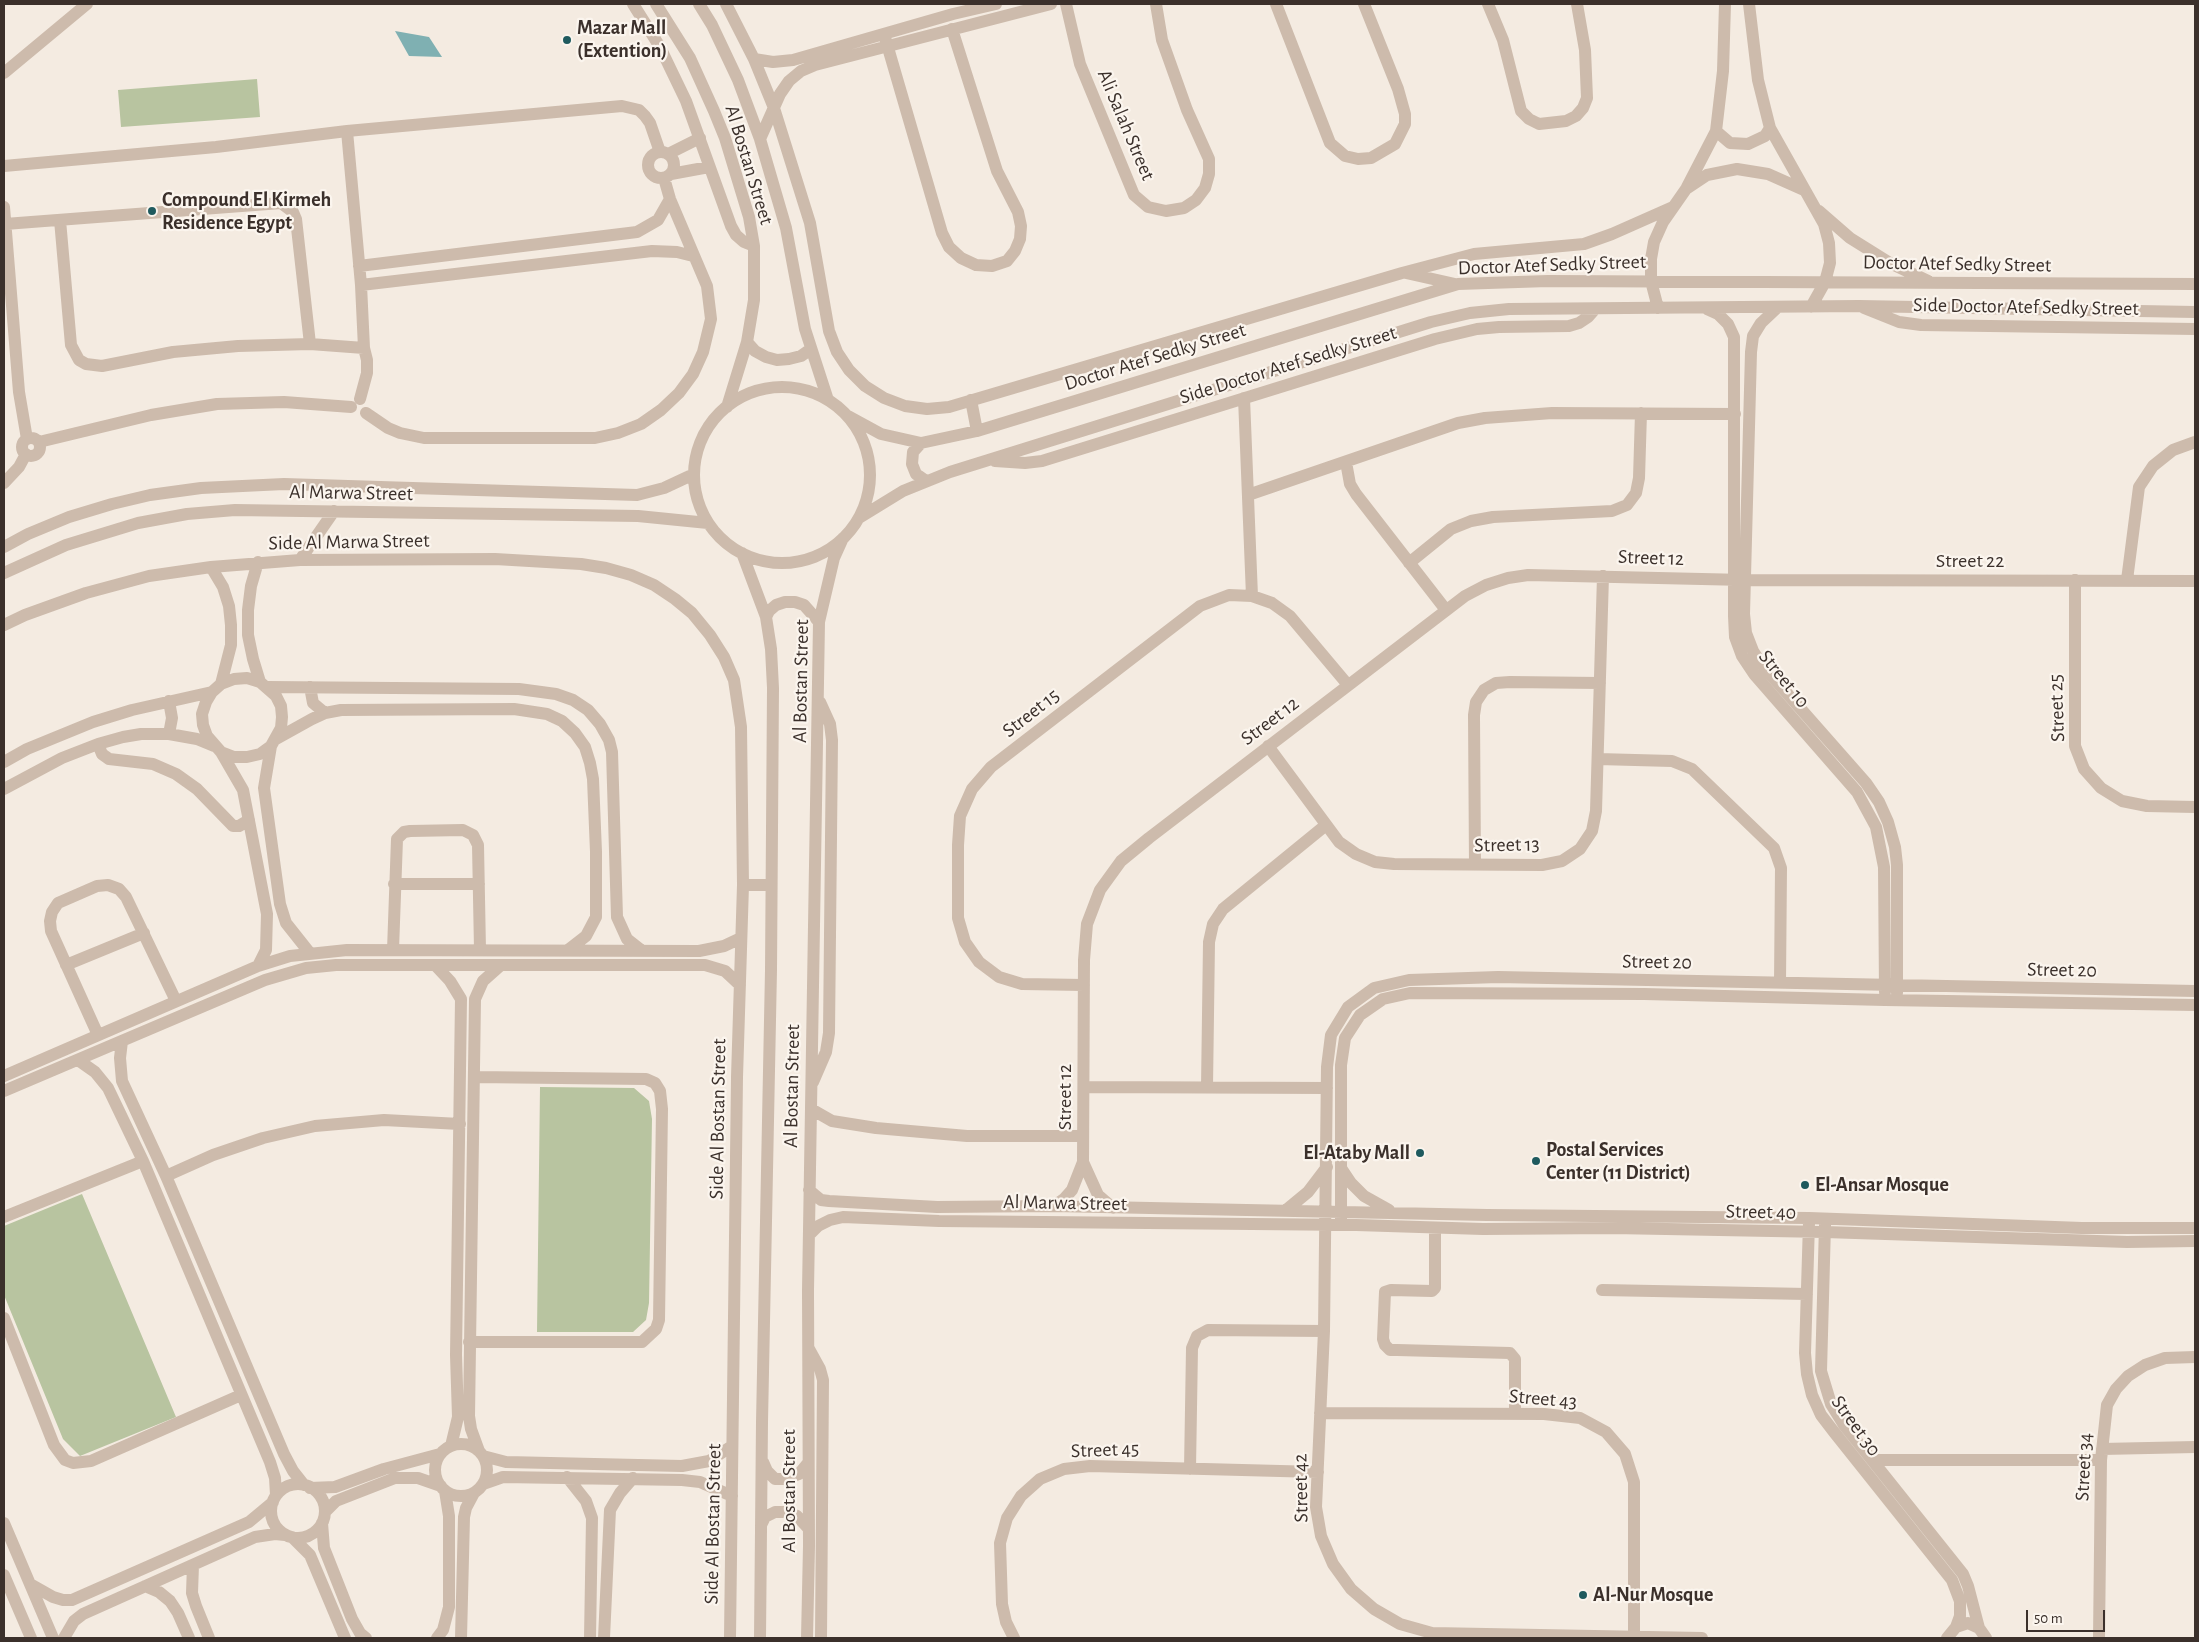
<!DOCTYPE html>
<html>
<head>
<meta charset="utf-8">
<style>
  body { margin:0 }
  #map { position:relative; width:2199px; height:1642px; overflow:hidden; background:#f4ebe1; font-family:"Alegreya Sans",sans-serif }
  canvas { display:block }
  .frame { position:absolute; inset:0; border:5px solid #3b302b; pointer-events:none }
  .scale { position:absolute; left:2026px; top:1610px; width:79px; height:22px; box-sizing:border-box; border:2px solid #3b302b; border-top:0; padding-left:6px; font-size:15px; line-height:18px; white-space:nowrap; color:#3b302b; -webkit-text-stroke:4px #fbf5ee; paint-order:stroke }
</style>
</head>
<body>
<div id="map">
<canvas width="2199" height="1642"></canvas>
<div class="frame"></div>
<div class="scale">50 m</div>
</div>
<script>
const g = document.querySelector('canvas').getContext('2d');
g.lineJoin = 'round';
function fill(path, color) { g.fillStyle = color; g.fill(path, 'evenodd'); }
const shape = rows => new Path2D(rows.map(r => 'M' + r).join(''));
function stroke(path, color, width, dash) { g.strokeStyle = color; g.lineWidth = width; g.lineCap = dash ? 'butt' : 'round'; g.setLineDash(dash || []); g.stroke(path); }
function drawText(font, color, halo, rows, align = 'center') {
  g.font = font + ' "Alegreya Sans",sans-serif'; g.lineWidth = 4.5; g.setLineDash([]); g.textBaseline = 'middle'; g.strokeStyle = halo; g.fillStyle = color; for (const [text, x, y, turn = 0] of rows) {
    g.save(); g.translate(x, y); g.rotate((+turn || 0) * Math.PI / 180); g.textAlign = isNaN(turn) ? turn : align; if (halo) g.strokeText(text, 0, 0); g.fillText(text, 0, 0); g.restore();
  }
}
const green = shape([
  [257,79,260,117,121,127,118,90],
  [540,1087,634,1088,649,1101,652,1119,649,1303,646,1320,633,1332,537,1332],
  [82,1194,176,1417,80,1456,63,1439,4,1295,4,1226]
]);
const water = shape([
  [395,31,429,37,442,57,409,56]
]);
const minor = shape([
  [633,4,660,47,686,101,731,226,736,235,744,242,754,246],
  [656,4,690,58,714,111,725,138,749,217,754,246,754,300,747,342,727,407],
  [699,4,712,25,738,80,760,139,786,228,805,329,828,400],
  [726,4,754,59,774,108,810,223,829,331,837,352,849,370,865,386,884,398,905,406,927,409,949,407,1402,273,1474,254,1584,244,1612,234,1673,207],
  [1066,4,1080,64,1134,195,1148,207,1166,211,1184,208,1196,200,1205,188,1209,174,1209,159,1187,110,1162,40,1156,4],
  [1276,4,1330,143,1345,156,1358,159,1371,158,1395,144,1405,124,1405,114,1398,89,1364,4],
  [1488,4,1503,40,1521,111,1529,119,1539,124,1566,121,1576,116,1583,108,1587,98,1585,50,1577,4],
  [1749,4,1758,80,1770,128,1824,224,1829,243,1830,263,1825,282,1811,307],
  [884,34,942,233,949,247,961,258,976,265,992,266,1007,261,1015,251,1020,239,1021,226,1018,212,997,171,952,29],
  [754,59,773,62,793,60,953,14,996,4],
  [4,73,87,4],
  [347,131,361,285,364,348,367,360,367,373,360,399],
  [1716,131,1730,143,1748,144,1765,136,1770,128],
  [760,139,780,94,789,81,801,71,815,65,1051,4],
  '648 165a13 13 0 1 1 26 0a13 13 0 1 1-26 0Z',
  [668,154,700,138],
  [4,166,216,147,347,131,622,106,639,110,645,116,650,123,660,152],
  [671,174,709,167],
  [1687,187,1716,131,1723,71,1725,4],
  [4,207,19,392,27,439],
  [1819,211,1850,238,1890,263,1928,281],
  [60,220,71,345,79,360,86,364,102,366,173,352,238,346,310,344,364,348],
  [5,224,281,203,293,212,296,219,310,344],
  [359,266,637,232,658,220,670,199],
  [1406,273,1455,284],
  [361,285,652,251,677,252,693,256],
  [1778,307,1761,323,1753,336,1751,352,1744,614,1746,633,1753,651,1763,666,1866,783,1879,802,1888,822,1895,847,1897,865,1897,993],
  [1658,308,1651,281,1651,259,1654,242,1663,222,1686,189,1707,175,1737,169,1768,174,1804,190],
  [1864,308,1899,322,1921,325,2195,329],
  [1707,309,1718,314,1728,324,1734,337,1734,616,1735,637,1742,656,1754,674,1857,792,1876,827,1884,867,1885,992],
  [747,342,755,351,766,357,777,360,789,359,801,356,811,349],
  '694 475a88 88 0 1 1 176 0a88 88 0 1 1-176 0Z',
  [1244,398,1252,596],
  [971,400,977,431],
  [366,413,388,428,400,433,424,438,595,438,618,433,641,424,661,410,679,393,693,374,703,352,711,319,707,286,670,199,664,178],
  [848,416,881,434,921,443,977,431,1458,284,1548,281,2195,284],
  '22 447a9 9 0 1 1 18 0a9 9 0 1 1-18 0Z',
  [39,442,151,415,217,404,284,402,351,407],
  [921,443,913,452,912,464,916,474,926,481],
  [995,461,1025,463,1042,461,1435,339,1477,329,1499,327,1569,326,1579,323,1588,317,1595,309],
  [1346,462,1350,484,1356,494,1446,610],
  [4,483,19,467,26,454],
  [1248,495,1458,423,1485,418,1552,413,1735,414],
  [859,518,903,491,950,472,1431,322,1470,313,1509,309,1859,306,2195,312],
  [4,547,28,534,69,517,112,504,150,495,201,488,284,484,637,495,664,488,694,474],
  [742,553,766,617,771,649,773,688,771,970,762,1422,760,1638],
  [300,560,334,511],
  [258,562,251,586,248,610,248,635,253,659,260,682,276,696,281,706,282,717,281,728,271,746,260,754,247,757,234,757,221,752,207,736,203,725,202,714,206,702,212,692,221,684,234,679,247,678,260,682],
  [1409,563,1451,529,1471,521,1493,517,1612,511,1627,505,1636,493,1639,478,1641,413],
  [211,567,223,587,229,606,231,625,231,645,221,684],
  [4,573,66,545,138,523,187,514,235,510,638,516,708,523],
  [2075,580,2075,746,2084,769,2101,788,2122,801,2147,806,2195,807],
  [2127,580,2139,487,2153,466,2173,450,2195,442],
  [766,617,769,611,776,605,785,602,795,602,804,605,819,622],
  [4,625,25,615,86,593,149,576,211,567,300,560,495,559,581,564,606,568,631,575,654,585,675,599,692,613,710,635,724,657,734,680,741,727,743,885,737,1077,730,1638],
  [268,687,519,689,556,694,573,700,588,710,600,724,609,740,612,752,617,917,627,939,641,950],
  [310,687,313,703,325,713],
  [169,701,172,718,169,734],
  [276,739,312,719,325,713,341,710,514,709,547,714,562,721,575,733,585,747,590,763,593,779,596,852,596,917,586,936,568,950],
  [98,744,102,754,109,759,153,764,176,774,197,789,233,826,239,826,249,820],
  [271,746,264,788,280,904,286,923,309,952],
  [1268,746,1339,842,1356,854,1375,862,1394,864,1542,865,1562,861,1580,849,1592,831,1596,811,1603,576],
  [221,752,243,790,267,914,266,950,258,966],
  [1598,759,1672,761,1692,769,1774,848,1781,868,1780,983],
  [4,762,27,749,93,722,132,710,212,692],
  [4,789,62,758,98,744,123,737,141,734,169,734,197,739,214,746],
  [1475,865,1474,715,1476,702,1484,690,1496,683,1510,682,1600,683],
  [394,884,479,884],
  [743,885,771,885],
  [393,950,397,839,404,832,410,831,463,830,473,835,478,845,480,950],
  [66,965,144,933],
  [435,965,450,981,461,999,456,1355,458,1417,451,1446],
  [1084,985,1022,984,999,977,979,962,965,942,958,918,958,845,960,816,972,789,991,767,1200,606,1229,595,1252,596,1272,603,1290,616,1348,685],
  [98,1035,51,931,50,921,52,912,58,903,97,886,108,885,119,889,126,897,176,1001],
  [122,1041,120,1058,122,1081,166,1176,284,1454,293,1471,304,1485],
  [78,1060,95,1072,108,1088,143,1161,270,1462,275,1478,276,1495],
  [4,1076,258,966,290,956,347,950,699,951,724,946,741,938],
  [813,1082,826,1052,829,1033,832,740,830,724,820,702],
  [1084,1087,1327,1088],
  [1207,1087,1209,942,1213,924,1223,909,1326,825],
  [4,1091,265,980,306,968,336,965,705,965,725,971,740,985],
  [811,1109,832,1121,876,1128,967,1136,1083,1136],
  [1083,1162,1098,1195,1113,1208],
  [1341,1168,1351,1183,1364,1196,1389,1210],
  [166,1176,213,1155,263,1138,315,1126,384,1120,460,1124],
  [809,1190,821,1200,829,1201,937,1207,1054,1206,1487,1215,1809,1218,2082,1228,2195,1228],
  [1054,1206,1064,1199,1072,1190,1083,1162,1084,960,1087,924,1100,890,1121,861,1149,838,1465,596,1486,585,1508,578,1528,575,1745,580,2195,581],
  [1285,1211,1308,1192,1327,1167],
  [4,1217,143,1161],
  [1341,1219,1341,1065,1345,1038,1360,1015,1383,999,1410,993,1644,994,1885,1000,2195,1005],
  [1809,1223,1805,1353,1807,1374,1812,1395,1821,1415,1834,1432,1952,1580,1960,1601,1960,1616,1956,1627],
  [1825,1225,1821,1371,1831,1404,1844,1425,1963,1574,1968,1586,1979,1628],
  [1435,1228,1435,1288,1432,1291,1391,1290,1385,1292,1383,1339,1385,1345,1390,1350,1397,1350,1510,1353,1515,1359,1515,1414],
  [809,1235,818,1226,830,1220,843,1217,939,1221,1356,1225,1483,1229,1613,1228,1825,1232,2127,1242,2195,1241],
  [1602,1290,1807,1294],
  [4,1318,54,1445,65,1460,73,1463,91,1461,241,1395],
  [469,1342,642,1342,656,1329,659,1320,662,1109,660,1091,655,1083,646,1079,475,1077],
  [809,1349,820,1369,823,1380,821,1638],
  [1320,1413,1544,1414,1580,1418,1606,1432,1625,1454,1634,1482,1634,1637],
  '435 1470a26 26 0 1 1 52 0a26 26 0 1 1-52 0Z',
  [2102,1449,2195,1447],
  [479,1451,471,1429,469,1416,475,999,483,981,501,965],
  [483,1456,506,1462,682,1466,709,1461,732,1446],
  [1873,1460,2101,1460],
  [763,1462,767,1471,775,1479,787,1479,799,1474,808,1463],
  [1190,1469,1192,1348,1197,1336,1208,1330,1324,1331],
  [567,1477,586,1501,592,1518,590,1638],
  [483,1484,503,1477,682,1480,700,1482,732,1496],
  '271 1511a27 27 0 1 1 54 0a27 27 0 1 1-54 0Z',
  [310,1488,335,1487,384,1469,440,1454],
  [325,1512,336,1501,395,1478,418,1478,441,1486],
  [4,1523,53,1638],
  [322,1523,324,1548,352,1619,360,1633,366,1638],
  [761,1525,765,1517,775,1512,786,1512,797,1516,808,1528],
  [292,1537,310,1555,345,1638],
  [193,1565,192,1593,196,1606,209,1638],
  [4,1575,31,1638],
  [30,1584,53,1597,63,1600,72,1600,249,1522,273,1502],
  [145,1586,159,1592,170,1601,178,1613,189,1638],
  [64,1638,74,1621,83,1614,255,1537,275,1534,285,1535],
  [437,1638,443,1630,449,1607,449,1516,445,1491],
  [461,1638,464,1517,466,1508,474,1493],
  [604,1638,610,1510,620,1493,633,1478],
  [807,1638,809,1546,808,1291,819,622,834,558,843,538],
  [1014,1638,1006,1622,1002,1604,1000,1543,1007,1518,1021,1496,1040,1479,1064,1469,1090,1466,1318,1472],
  [1702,1638,1432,1633,1400,1624,1374,1609,1351,1589,1333,1564,1321,1536,1316,1507,1324,1331,1327,1067,1331,1035,1348,1007,1374,988,1409,980,1498,977,2195,991],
  [1947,1638,1956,1627,1968,1623,1979,1628,1986,1638],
  [2099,1638,2101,1460,2107,1405,2116,1389,2128,1376,2145,1365,2165,1358,2195,1357]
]);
const markers = [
  [567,40,5,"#1f5a5e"],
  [152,211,5,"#1f5a5e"],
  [1420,1153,5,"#1f5a5e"],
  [1536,1161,5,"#1f5a5e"],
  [1805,1185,5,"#1f5a5e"],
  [1583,1595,5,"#1f5a5e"]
];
const poiNames = [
  ["Mazar Mall",577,28],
  ["(Extention)",577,51],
  ["Compound El Kirmeh",162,200],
  ["Residence Egypt",162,223],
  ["Postal Services",1546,1150],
  ["Center (11 District)",1546,1173],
  ["El-Ataby Mall",1410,1153,"right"],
  ["El-Ansar Mosque",1815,1185],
  ["Al-Nur Mosque",1593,1595]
];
const streetNames = [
  ["Ali Salah Street",1126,125,67],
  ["Al Bostan Street",749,165,73],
  ["Doctor Atef Sedky Street",1957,264,1],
  ["Doctor Atef Sedky Street",1552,265,-2],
  ["Side Doctor Atef Sedky Street",2026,307,1],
  ["Doctor Atef Sedky Street",1155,357,-17],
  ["Side Doctor Atef Sedky Street",1288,365,-17],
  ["Al Marwa Street",351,493,1],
  ["Side Al Marwa Street",349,542,-1],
  ["Street 12",1651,558,2],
  ["Street 22",1970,561],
  ["Street 10",1784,679,51],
  ["Al Bostan Street",801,681,-89],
  ["Street 25",2057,708,-92],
  ["Street 15",1031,713,-38],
  ["Street 12",1270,721,-37],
  ["Street 13",1507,845,-1],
  ["Street 20",1657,962,1],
  ["Street 20",2062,970,1],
  ["Al Bostan Street",792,1086,-89],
  ["Street 12",1065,1097,-90],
  ["Side Al Bostan Street",718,1119,-89],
  ["Al Marwa Street",1065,1203,1],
  ["Street 40",1761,1212,1],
  ["Street 43",1543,1399,5],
  ["Street 30",1856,1426,54],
  ["Street 45",1105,1450,-2],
  ["Street 34",2084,1467,-87],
  ["Street 42",1301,1488,-91],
  ["Al Bostan Street",789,1491,-90],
  ["Side Al Bostan Street",713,1524,-89]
];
fill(green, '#b8c4a0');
fill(water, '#7fb0b2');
stroke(minor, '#cdbbac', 12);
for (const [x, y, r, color] of markers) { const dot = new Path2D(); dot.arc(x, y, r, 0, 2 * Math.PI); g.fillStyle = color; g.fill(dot); stroke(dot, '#fbf5ee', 2); }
drawText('bold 20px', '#3b302b', '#fbf5ee', poiNames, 'left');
drawText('20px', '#3b302b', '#fbf5ee', streetNames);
</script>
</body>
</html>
